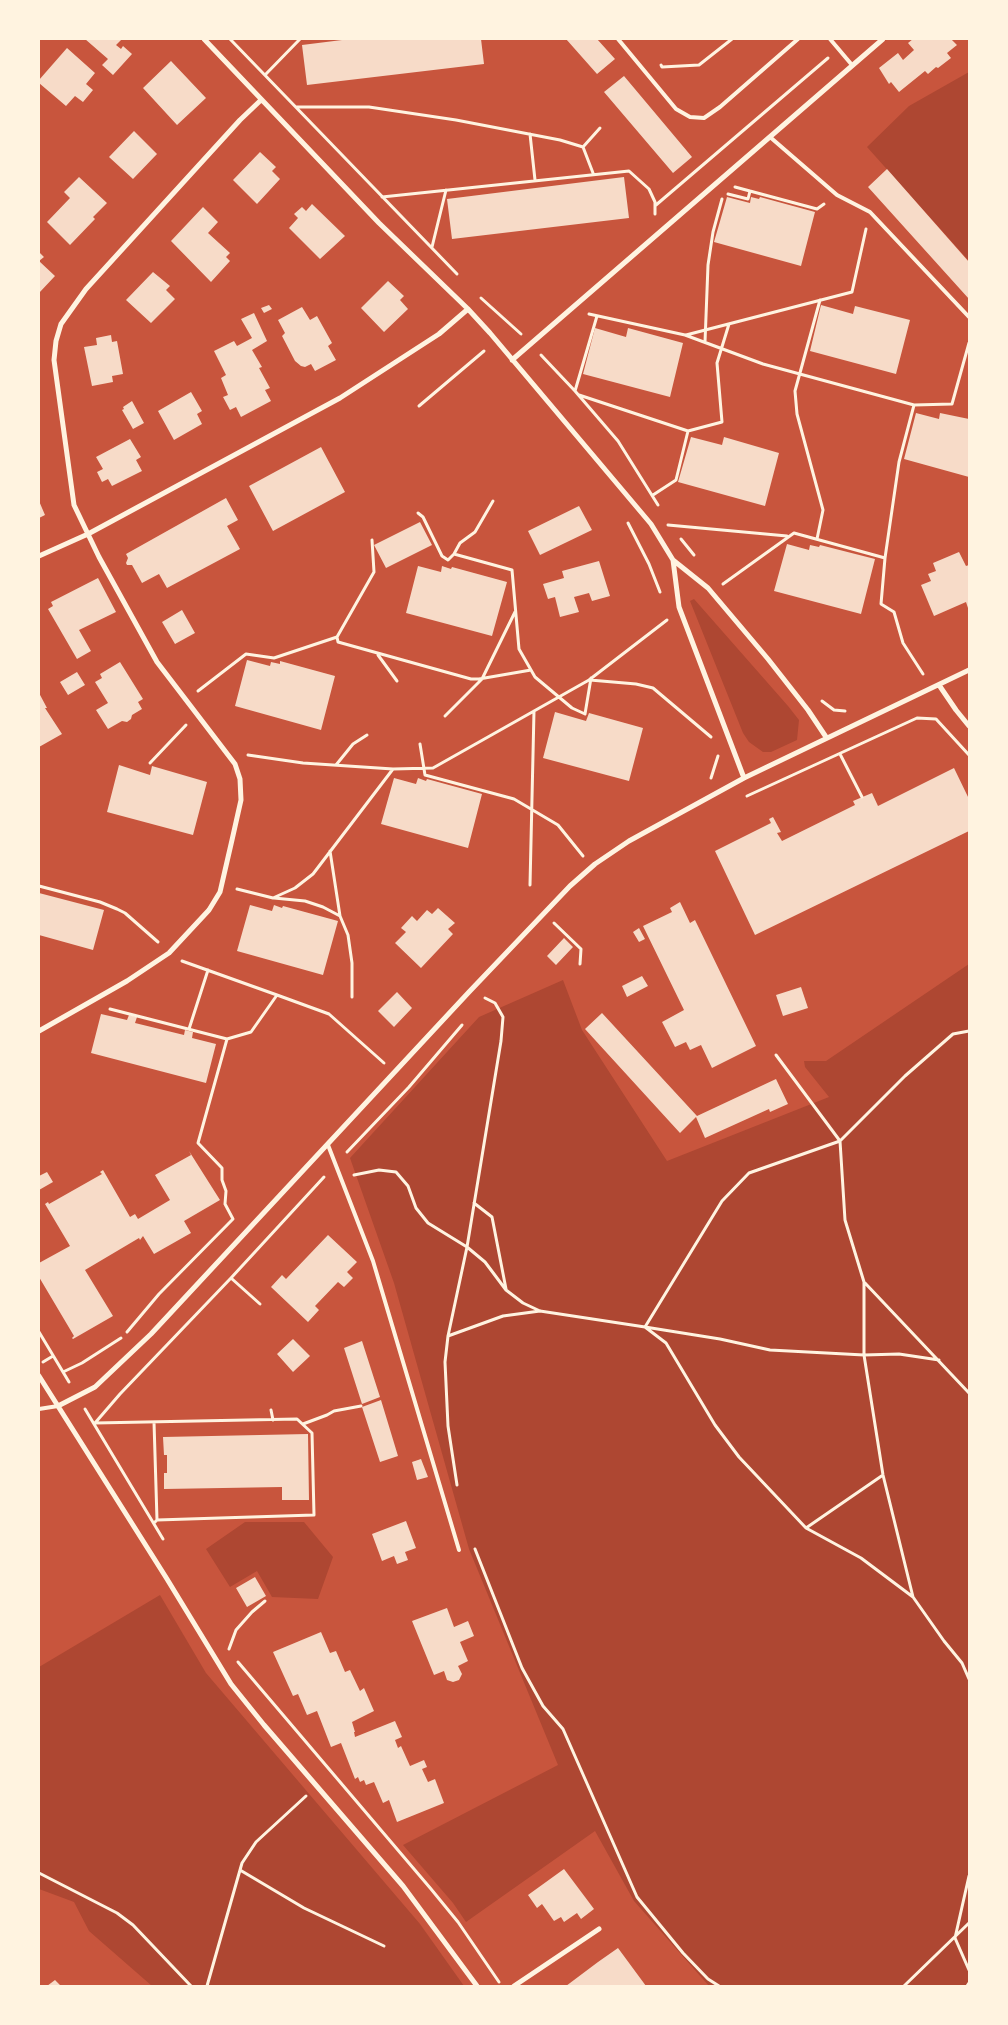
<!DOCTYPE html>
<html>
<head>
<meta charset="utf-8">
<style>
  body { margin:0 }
  #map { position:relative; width:1008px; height:2025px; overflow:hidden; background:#c8553d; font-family:Raleway,sans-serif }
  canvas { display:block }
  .frame { position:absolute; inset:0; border:40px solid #fff3e0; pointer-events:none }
</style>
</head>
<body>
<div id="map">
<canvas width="1008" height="2025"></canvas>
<div class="frame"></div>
</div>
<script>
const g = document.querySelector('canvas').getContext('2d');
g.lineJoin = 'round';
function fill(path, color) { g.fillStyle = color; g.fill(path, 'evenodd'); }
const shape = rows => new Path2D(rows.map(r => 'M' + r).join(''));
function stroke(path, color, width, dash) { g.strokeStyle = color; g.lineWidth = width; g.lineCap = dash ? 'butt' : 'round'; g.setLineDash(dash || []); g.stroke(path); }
const green = shape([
  [969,72,969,261,867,147,909,106],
  [694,599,788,706,799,720,797,740,771,752,763,752,749,742,743,733,690,601],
  [969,964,969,1986,709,1986,634,1901,595,1831,466,1922,453,1903,403,1845,558,1765,469,1549,394,1283,350,1158,479,1017,563,980,582,1030,667,1161,829,1097,805,1067,804,1061,826,1061],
  [245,1522,304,1522,333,1557,318,1599,272,1597,257,1571,230,1587,206,1549],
  [160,1595,206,1673,420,1924,464,1986,152,1986,89,1931,74,1902,39,1889,39,1667]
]);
const building = shape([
  [85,39,122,39,116,45,121,49,123,46,132,54,113,75,102,65,108,59],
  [350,39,481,39,484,64,307,85,302,45],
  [566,39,597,39,615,59,597,74],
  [913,39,951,39,957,45,947,53,951,58,938,68,936,67,928,74,925,71,899,92,891,82,889,84,879,68,898,53,903,60,914,50,908,43],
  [67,48,95,73,86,84,93,90,83,102,75,96,66,106,39,83,39,80],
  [171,61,206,98,177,125,143,88],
  [624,76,692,157,673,173,604,92],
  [134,131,157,154,133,179,109,157],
  [260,152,276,167,272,171,280,179,257,204,233,180],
  [887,169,969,262,969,299,868,187],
  [79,177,107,203,93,217,95,219,70,245,47,222,70,198,64,192],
  [624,177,629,218,452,239,447,199],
  [727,197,750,203,751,197,759,199,760,197,815,212,801,266,714,242],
  [312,204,345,236,320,259,289,228,298,218,294,214,302,207,306,211],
  [203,207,218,222,208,233,230,253,226,257,230,261,211,282,171,241],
  [39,252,44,257,39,261,55,276,39,293],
  [153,272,170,286,166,290,175,299,151,323,126,300],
  [388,281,404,296,400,300,408,309,384,332,361,308],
  [269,305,272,309,264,313,261,308],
  [821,305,853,314,855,306,910,320,896,374,810,351],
  [302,307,310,320,317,316,332,343,328,346,336,360,315,371,311,364,305,367,301,366,295,361,282,336,285,333,278,320],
  [254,313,267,341,252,350,262,367,259,368,270,388,265,390,271,401,241,417,236,407,230,410,223,397,228,395,221,378,226,375,214,351,234,341,237,346,252,338,241,319],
  [595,328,626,337,628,328,683,343,670,397,583,374],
  [111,335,112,342,117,341,123,374,112,376,113,382,92,386,84,347,97,345,96,338],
  [191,392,202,411,197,414,202,424,174,440,158,411],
  [132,401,144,423,133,429,122,410,124,409,123,407],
  [916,413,939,419,940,413,969,419,969,477,904,459],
  [691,437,722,445,724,437,779,453,765,506,678,482],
  [130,439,141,457,136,460,142,471,112,486,108,479,102,482,97,472,103,469,96,457],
  [321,447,345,492,273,531,249,486],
  [226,498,238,520,227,526,240,549,167,588,159,574,142,583,132,565,127,565,126,563,128,558,126,554],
  [39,501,45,515,39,518],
  [579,506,592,530,540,555,528,531],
  [420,522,432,545,386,568,374,545],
  [787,544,809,550,810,545,819,547,820,545,875,559,861,614,774,591],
  [959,552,966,566,969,565,969,611,966,602,934,616,921,585,931,581,928,574,936,571,933,563],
  [599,561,610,596,592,601,589,593,574,597,579,612,560,617,555,597,548,599,543,584,564,578,562,571],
  [418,566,441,572,442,566,451,569,452,567,507,582,492,636,406,613],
  [98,578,116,612,79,630,91,651,77,659,48,609,53,606,51,602],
  [182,610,195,633,175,644,162,622],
  [247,660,270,666,271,662,280,664,280,661,335,676,321,730,235,706],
  [120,662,143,699,138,702,142,709,132,715,131,719,127,722,122,721,108,729,96,710,108,703,95,682,102,678,100,674],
  [77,672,85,685,68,695,60,682],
  [39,693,47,708,45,708,62,734,39,747],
  [555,712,586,721,589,713,643,728,629,781,543,758],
  [119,765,150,775,152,766,207,782,193,835,107,812],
  [954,768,969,799,969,831,755,935,715,851,771,823,769,819,773,817,781,832,777,833,782,841,855,805,853,801,872,793,878,806],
  [394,778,416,784,418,778,426,781,427,779,482,794,468,848,381,824],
  [39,893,104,910,93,950,39,935],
  [680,902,690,923,695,920,756,1046,712,1068,701,1045,690,1050,686,1042,675,1047,662,1022,684,1010,643,926,672,912,670,908],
  [250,905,272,911,274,905,282,908,283,906,338,921,323,975,237,951],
  [438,908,455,923,448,929,453,934,421,968,395,943,406,932,401,928,412,916,417,921,427,910,432,914],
  [639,928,645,939,639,942,633,932],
  [564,938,573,947,556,965,547,956],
  [642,976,648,986,627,997,622,986],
  [801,987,808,1008,783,1016,776,995],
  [397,992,412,1008,394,1027,378,1011],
  [602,1013,697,1116,776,1079,788,1104,770,1112,769,1109,705,1138,696,1117,680,1133,585,1029],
  [101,1014,127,1020,129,1015,137,1017,135,1023,184,1035,185,1030,193,1032,192,1038,216,1044,206,1083,91,1053],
  [189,1151,220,1200,184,1221,191,1233,154,1254,143,1236,140,1240,139,1238,85,1270,113,1316,73,1339,72,1338,74,1336,39,1277,39,1263,70,1246,45,1204,48,1202,49,1204,102,1174,100,1172,103,1170,130,1217,135,1214,138,1219,170,1200,155,1175,191,1155],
  [47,1172,53,1182,39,1190,39,1176],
  [328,1235,357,1262,347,1272,353,1278,344,1287,338,1282,315,1306,319,1310,308,1322,271,1287,282,1275,286,1279],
  [293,1339,310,1356,293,1372,277,1354],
  [362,1341,380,1397,362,1404,344,1348],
  [381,1400,398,1456,380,1462,362,1407],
  [308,1434,309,1500,282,1500,282,1487,164,1489,164,1473,167,1473,167,1455,164,1455,163,1437],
  [421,1459,428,1477,417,1480,412,1462],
  [406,1521,416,1548,405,1552,408,1560,397,1564,394,1556,382,1561,372,1534],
  [255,1577,266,1596,247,1607,236,1588],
  [447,1608,454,1627,468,1621,474,1636,460,1642,468,1661,458,1666,462,1674,459,1680,453,1682,447,1680,444,1671,434,1675,412,1621],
  [321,1632,330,1653,336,1651,345,1672,350,1670,360,1691,364,1688,374,1711,352,1722,355,1732,354,1732,355,1737,395,1721,402,1737,395,1740,398,1748,401,1746,410,1766,424,1760,427,1767,422,1769,428,1782,435,1779,444,1803,397,1822,389,1800,383,1803,374,1782,366,1785,364,1780,360,1782,358,1777,355,1779,341,1743,331,1747,317,1711,307,1715,298,1694,293,1696,273,1652],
  [564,1869,594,1909,581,1919,577,1913,564,1922,561,1917,554,1921,542,1904,537,1908,528,1895],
  [618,1948,646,1986,566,1986,598,1962],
  [55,1980,61,1986,47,1986]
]);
const path = shape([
  [230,39,457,274],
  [661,65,662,67,699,65,732,39],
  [265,75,300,39],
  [296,107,369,107,456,120,560,140,583,147],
  [530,134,535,180],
  [593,173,583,147,600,128],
  [735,187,817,209,824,204],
  [728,194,748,199,750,191],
  [382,197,629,171,649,189,655,202,655,214],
  [656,205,828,58],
  [432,247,446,190],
  [481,298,521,334],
  [589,314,685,335,763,364,914,405,952,404,969,343],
  [686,335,852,292,866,229],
  [705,342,708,265,713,232,722,199],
  [541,355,575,391,618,441,658,505],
  [575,391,597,316],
  [579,395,688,431,722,422,717,363,729,324],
  [914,405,899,462,885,558,881,604,894,612,903,643,923,674],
  [419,406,484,351],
  [653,495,676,480,688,431],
  [493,501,475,532,460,543,454,554,512,570,519,649,535,677,572,708,585,714,591,678],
  [418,513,423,517,442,556,448,560,454,554],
  [628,523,649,564,660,592],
  [668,525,787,536],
  [681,539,694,555],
  [817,539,823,510,797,414,795,391,820,300],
  [723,584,794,533,885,558],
  [337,637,338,642,471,679,479,679,531,670],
  [378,655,397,681],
  [590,680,636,684,653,688,711,737],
  [198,691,246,654,274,658,337,637,374,572,372,540],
  [822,701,834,710,845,711],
  [445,716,482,679,515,612],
  [420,744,425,775,514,799,558,825,583,856],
  [840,754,862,797],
  [248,755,303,763,393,769,433,768,589,680,667,620],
  [150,763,186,725],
  [336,765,353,744,367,735],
  [711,778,718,756],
  [747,796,917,718,936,719,969,755],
  [330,851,340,916],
  [530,885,534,711],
  [39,886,100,902,117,909,125,913,158,942],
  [237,889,273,898,295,888,313,874,393,769],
  [274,898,305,901,323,907,340,916,348,935,352,963,352,997],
  [554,923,581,949,580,964],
  [277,995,329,1014,384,1063],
  [110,1009,227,1039,251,1032,277,995,182,961],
  [189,1029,208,970],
  [776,1055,840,1141,845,1220,864,1282,864,1355,883,1475,913,1597,944,1641,962,1663,969,1679],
  [347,1152,409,1087,462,1025],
  [354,1175,379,1170,396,1172,408,1186,416,1208,428,1223,467,1247,485,1262,506,1290,523,1303,540,1311,645,1327,666,1343,715,1425,739,1457,806,1528,861,1558,913,1597],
  [474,1203,492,1217,506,1289],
  [231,1278,260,1304],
  [865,1283,969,1393],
  [39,1332,69,1382],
  [127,1332,159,1294,233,1219,225,1204,226,1191,222,1180,222,1168,198,1143,227,1039],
  [448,1336,503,1316,540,1311],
  [939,1360,899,1354,864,1355,770,1350,720,1339,645,1327,722,1201,749,1173,840,1141,905,1076,953,1034,969,1031],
  [43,1362,53,1356],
  [63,1372,82,1363,121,1338],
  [85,1409,163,1539],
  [271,1410,273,1420],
  [154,1422,157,1520],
  [95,1423,120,1394,231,1278,324,1177],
  [95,1423,297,1419,312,1433,314,1515,157,1520,154,1523],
  [303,1424,327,1415,334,1411,361,1406],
  [457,1485,448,1426,445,1362,448,1336,467,1247,501,1041,503,1017,495,1003,485,998],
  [806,1528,883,1475],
  [475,1549,522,1668,543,1706,563,1729,637,1897,683,1953,708,1979,719,1986],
  [229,1649,236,1630,252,1612,265,1601],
  [238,1662,431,1889,458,1922,499,1982],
  [240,1870,304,1908,384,1946],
  [39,1873,117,1913,133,1925,191,1986],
  [969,1876,955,1938,969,1970],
  [207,1986,242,1863,256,1842,306,1796],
  [904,1986,969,1923],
  [967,1986,969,1983]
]);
const service = shape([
  [618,39,676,109,690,117,704,118,720,107,798,39],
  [830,39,852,65],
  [770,137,837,195,870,212,969,317],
  [328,1145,373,1261,459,1550],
  [39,1409,58,1406]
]);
const minor = shape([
  [204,39,379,223,468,309,490,333,651,524,673,560,708,588,768,659,808,710,826,737],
  [512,360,883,39],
  [39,556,88,534,340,398,439,334,468,309],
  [673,560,679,607,744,778],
  [939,685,956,710,969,726],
  [39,1031,127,981,169,953,209,910,220,892,232,840,241,800,240,779,235,764,157,662,99,557,74,505,54,360,56,341,61,324,86,289,240,120,261,100],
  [39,1376,167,1579,231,1684,264,1725,403,1886,477,1986],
  [58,1406,95,1387,151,1334,469,992,570,886,595,864,629,841,744,778,969,670],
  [514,1986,599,1929]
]);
fill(green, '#ae4732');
fill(building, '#f7dbc8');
stroke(path, '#fff3e0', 3);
stroke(service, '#fff3e0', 4);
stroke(minor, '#fff3e0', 5);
</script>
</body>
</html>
